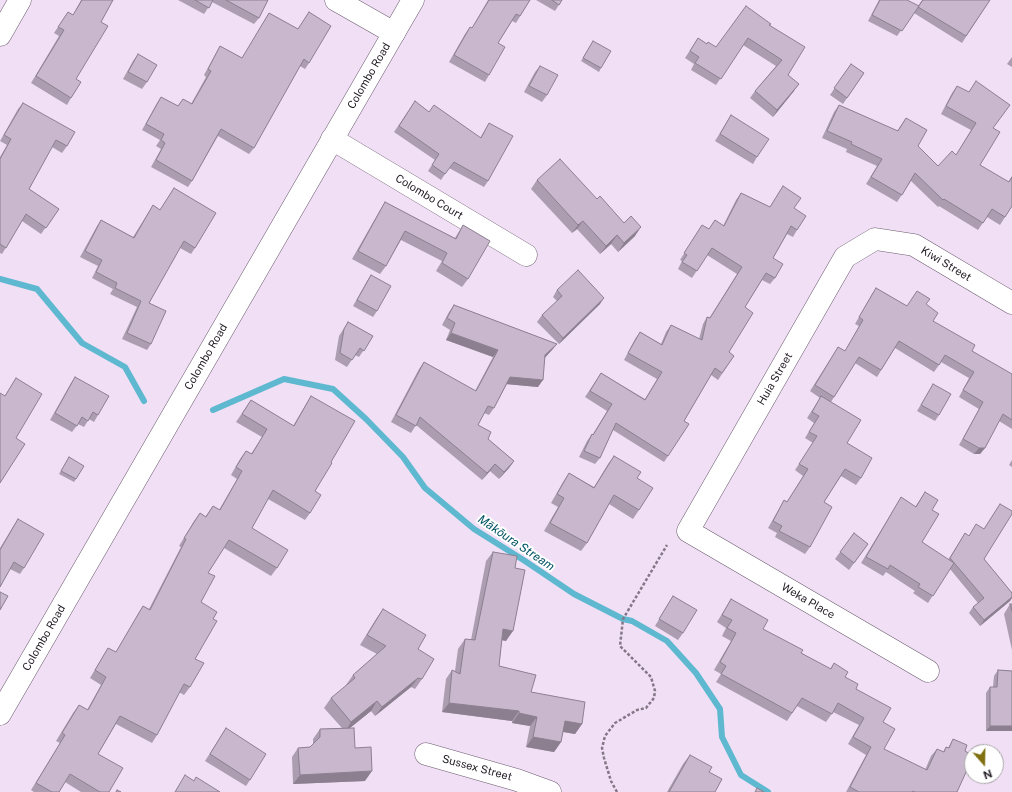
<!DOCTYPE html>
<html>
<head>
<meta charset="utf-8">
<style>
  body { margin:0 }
  #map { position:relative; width:1012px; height:792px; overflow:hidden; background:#f1dff5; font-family:"Public Sans",sans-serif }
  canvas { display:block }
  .north { position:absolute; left:964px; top:744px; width:40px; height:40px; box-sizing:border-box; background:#fff; border:1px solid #a9a6a9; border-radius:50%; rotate:160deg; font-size:11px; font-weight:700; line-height:16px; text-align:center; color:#272129 }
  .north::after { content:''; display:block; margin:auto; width:14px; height:18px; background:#807010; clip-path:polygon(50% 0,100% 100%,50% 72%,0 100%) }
</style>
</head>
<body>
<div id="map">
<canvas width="1012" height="792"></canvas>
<div class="north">N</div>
</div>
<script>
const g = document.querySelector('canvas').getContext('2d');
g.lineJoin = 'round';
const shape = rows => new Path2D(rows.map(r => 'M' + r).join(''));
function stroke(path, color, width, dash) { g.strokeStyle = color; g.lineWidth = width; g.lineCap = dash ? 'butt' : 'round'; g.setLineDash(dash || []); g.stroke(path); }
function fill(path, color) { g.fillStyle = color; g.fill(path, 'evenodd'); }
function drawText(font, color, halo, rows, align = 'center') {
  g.font = font + ' "Public Sans",sans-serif'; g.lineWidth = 4; g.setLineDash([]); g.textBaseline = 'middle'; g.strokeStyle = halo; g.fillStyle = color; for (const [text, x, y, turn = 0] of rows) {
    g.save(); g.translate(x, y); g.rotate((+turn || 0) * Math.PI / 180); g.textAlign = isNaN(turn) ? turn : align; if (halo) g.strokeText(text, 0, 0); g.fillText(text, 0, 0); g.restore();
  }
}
const stream = shape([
  [0,279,37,289,82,343,125,367,144,401],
  [213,410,284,379,333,389,366,419,403,457,425,488,474,529,525,561,574,594,623,619,632,621,667,641,696,673,720,709,722,737,741,775,768,792]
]);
const path = shape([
  [617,792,611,781,604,758,602,748,605,736,615,723,637,710,646,708,654,698,655,691,651,677,620,646,623,619,667,545]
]);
const minor = shape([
  [336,0,394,33],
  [0,35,20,0],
  [332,139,526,255],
  [928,671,688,531,845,257,875,239,914,245,1012,303],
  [426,754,517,780,550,792]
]);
const tertiary = shape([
  [0,714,413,0]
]);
const wall = shape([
  [81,0,113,0,101,22,76,79,71,98,67,105,31,83,59,36,54,33,68,12,73,15],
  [178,0,268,0,259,18,254,24,212,2,204,14],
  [488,0,530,0,516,23,512,21,498,43,489,75,485,82,449,62,465,34,470,27,472,28],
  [536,0,562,0,555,11],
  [879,0,907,0,918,6,922,0,990,0,962,43,914,13,916,10,897,36,868,21],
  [309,12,309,63,305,69,300,66,254,148,249,154,218,136,192,181,188,187,151,167,161,149,156,146,160,140,142,130,157,103,161,97,178,106,183,99,191,104,206,77,204,75,216,53,220,46,242,58,269,13,298,29],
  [769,25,788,75,794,91,773,117,750,98,755,91,776,66,743,45,716,85,691,70,694,64,685,58,698,38,707,44,716,47],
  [593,41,601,68,599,72,581,61],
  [138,54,147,82,142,89,123,79,133,61],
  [1012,57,1012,67,1007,64],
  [851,64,864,73,843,104,830,95],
  [540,66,547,95,542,102,524,92,535,72],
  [976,81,993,128,980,165,1008,182,1012,176,1012,206,1000,225,987,217,978,230,939,206,938,207,911,181,897,202,866,184,877,166,846,152,847,149,822,138,834,112,839,105,897,131,906,118,918,146,938,166,956,155,971,130,941,114,952,93,957,86,969,92],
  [415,101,429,112,480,138,489,123,488,181,484,187,449,168,441,180,428,171,435,160,394,132],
  [23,103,67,146,62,153,52,147,29,189,59,209,41,234,22,221,2,254,0,253,0,157,7,145,0,141,18,109],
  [731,115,757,157,753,164,715,141],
  [537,180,597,199,635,236,618,252,611,244,600,254,577,229,572,233,531,189],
  [783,186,794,208,797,230,793,237,787,234,773,258,775,278,770,284,762,280,745,307,729,352,734,356,718,380,711,375,684,421,668,456,664,462,613,430,600,458,595,464,579,457,587,441,592,434,593,434,607,411,585,397,601,373,645,399,657,379,624,360,635,339,640,332,661,344,666,332,671,325,699,339,703,324,707,317,710,317,737,274,707,255,692,278,678,269,682,261,680,260,702,225,709,229,715,220,723,226,736,200,741,193,770,207],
  [174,188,195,248,191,254,180,248,149,303,151,344,147,350,122,339,137,307,110,294,113,289,92,278,98,266,80,257,97,226,101,220,133,237,153,205,160,210],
  [385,202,425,223,455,238,463,225,468,279,462,287,436,271,442,261,401,240,386,266,380,274,352,259,380,210],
  [371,275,377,311,373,317,353,306,367,281],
  [876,288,907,306,926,304,933,321,972,351,1012,375,1012,429,999,421,985,448,980,454,974,454,959,445,979,409,959,397,969,378,941,362,934,372,895,348,877,377,855,363,831,402,861,478,856,485,841,476,824,502,810,547,805,554,775,537,777,533,768,528,784,500,787,502,803,476,795,470,813,443,805,438,814,423,807,418,820,398,810,391,838,347,845,351,859,326,855,324,872,294],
  [557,290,600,304,559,344,537,322,542,315,557,301,553,297],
  [454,305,557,344,552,350,545,358,538,387,507,384,494,408,489,415,484,413,478,425,488,439,514,461,509,468,499,479,490,471,482,480,416,425,411,433,391,422,419,369,424,362,475,391,493,357,446,340,450,330,442,325,449,312],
  [348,322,373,336,359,357,355,355,347,367,335,360,339,336],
  [75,377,98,415,94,422,89,419,84,427,78,424,72,432,50,420,71,383],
  [16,378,16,438,5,396],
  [933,384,939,415,935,421,917,411,929,391],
  [311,396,331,462,315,491,310,513,305,520,268,499,252,528,277,568,271,576,224,548,208,573,201,602,213,619,195,659,190,687,184,695,179,692,157,735,152,743,116,724,98,754,109,792,81,792,65,782,59,792,34,792,31,790,60,743,56,741,73,713,79,705,87,710,101,685,90,678,103,656,108,648,116,652,138,614,143,606,149,609,181,547,179,546,194,521,200,513,205,517,213,506,219,510,237,479,231,475,240,459,246,451,251,454,262,437,236,422,251,400,293,426,306,404],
  [614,456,637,478,639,510,633,519,609,504,587,543,581,551,544,531,558,507,551,503,563,482,569,473,594,487,608,464],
  [69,457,76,479,74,482,59,474],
  [1012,460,1012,467,1009,465],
  [925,492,932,510,922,542,948,560,965,533,968,536,984,529,1000,504,984,559,1012,593,1012,598,1010,601,980,626,969,613,973,607,978,603,950,569,928,603,913,593,915,591,886,572,883,576,861,563,897,504,901,497,915,507],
  [18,519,24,568,20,574,10,569,0,587,0,548,14,525],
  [854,533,868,544,849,570,835,559],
  [493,552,515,568,506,641,502,640,499,666,531,692,582,724,575,734,563,732,561,742,554,752,526,747,530,726,512,723,512,721,442,712,446,679,452,670,455,671,458,649,465,639,471,640,486,561],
  [673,596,683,633,678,640,655,626],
  [731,599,763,629,801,653,830,669,834,663,856,689,883,722,884,749,925,770,931,756,937,749,943,752,946,747,948,748,953,739,965,751,957,792,846,792,866,755,848,744,859,725,833,712,826,722,797,706,787,721,716,682,721,674,714,670,731,641,722,636,726,628,717,622],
  [1010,604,1012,604,1012,650,1004,614],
  [383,609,418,649,422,679,415,689,411,687,375,716,371,711,350,728,355,748,365,781,293,784,292,757,298,748,310,747,313,744,313,739,320,729,342,728,324,708,331,698,347,686,346,685,353,675,377,654,360,645,376,619],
  [998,670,1012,671,1012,731,986,731,986,693,990,687,993,687,994,676],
  [226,728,250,780,246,786,205,761],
  [690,755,709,772,715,792,667,792,683,764]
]);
const shadedWall = shape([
  [799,84,794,91,773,117,777,110],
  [583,221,577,229,572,233,578,225],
  [641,227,635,236,618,252,624,243],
  [617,235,611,244,600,254,606,246],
  [604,298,600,304,559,344,563,338],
  [451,333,498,350,493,357,446,340],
  [557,344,552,350,540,362,545,355],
  [510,377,543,380,538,387,505,384],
  [979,448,985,448,980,454,974,454],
  [514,461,509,468,499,479,504,472],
  [495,464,490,471,482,480,487,473],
  [1012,597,1012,598,1010,601,980,626,984,620],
  [503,629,513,631,506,641,496,639],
  [418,678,411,687,375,716,382,707],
  [377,701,371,711,345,732,351,722],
  [449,703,519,711,512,721,442,712],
  [519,713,537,717,530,726,512,723],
  [565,721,582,724,575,734,558,731],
  [990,726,1012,726,1012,731,986,731],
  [533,737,561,742,554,752,526,747],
  [372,771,365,781,293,784,300,775]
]);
const building = shape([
  [82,0,113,0,101,22,108,26,76,79,81,82,71,98,36,76,64,30,58,27,68,12,73,15,82,0],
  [195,0,213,0,209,8,195,0],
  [226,0,268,0,259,18,226,0],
  [489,0,530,0,520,16,516,14,498,43,505,47,489,75,454,55,470,27,472,28,489,0],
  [552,0,562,0,559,5,552,0],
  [880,0,907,0,919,6,902,31,872,15,880,0],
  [923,0,990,0,966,36,918,7,923,0],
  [746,6,771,24,769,25,805,47,788,75,799,84,777,110,755,91,782,60,748,38,721,79,695,63,699,57,690,51,698,38,707,44,708,42,716,47,746,6],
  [309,12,331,26,309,63,304,59,254,148,221,129,192,181,156,160,165,143,161,140,164,134,146,124,161,97,178,106,183,99,192,104,211,71,208,69,220,46,242,58,269,13,298,29,309,12],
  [593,41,611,51,601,68,583,58,593,41],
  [138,54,157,65,147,82,128,72,138,54],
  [851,64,864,73,847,98,834,88,851,64],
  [540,66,558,75,547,95,529,86,540,66],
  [976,81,1010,105,993,128,1000,132,980,165,1009,182,1012,177,1012,206,1005,217,992,209,983,223,944,199,943,200,915,173,902,195,871,177,882,159,851,144,852,142,827,131,839,105,898,131,906,118,927,130,918,146,938,166,952,151,956,155,976,123,946,106,957,86,969,92,976,81],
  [415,101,429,112,434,105,481,138,489,123,513,136,488,181,454,162,445,174,432,165,439,154,399,126,415,101],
  [23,103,75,132,67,146,56,140,29,189,59,209,46,228,26,214,6,248,0,244,0,159,11,139,4,135,23,103],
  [731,115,769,139,757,157,720,134,731,115],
  [560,159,597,199,600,196,624,223,631,216,641,227,624,243,617,235,606,246,583,221,578,225,537,180,560,159],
  [783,186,801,198,794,208,806,216,797,230,791,226,773,258,783,264,775,278,766,273,745,307,753,313,729,352,734,356,722,373,715,368,684,421,689,424,668,456,616,423,600,458,584,451,592,434,593,435,612,404,590,391,601,373,645,400,662,372,628,353,640,332,662,345,671,325,702,340,707,317,710,318,742,267,712,248,697,271,682,262,687,255,684,253,702,225,709,229,715,220,724,226,741,193,770,207,783,186],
  [174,188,216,213,195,248,184,241,149,303,166,311,151,344,127,333,141,301,115,288,117,283,96,272,102,260,85,251,101,220,134,238,153,205,160,210,174,188],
  [385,202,425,223,456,239,463,225,490,241,468,279,442,263,447,253,405,231,386,266,358,251,385,202],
  [578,270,604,298,563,338,542,315,562,296,557,290,578,270],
  [371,275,391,286,377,311,357,300,371,275],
  [876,288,907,306,917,291,930,299,926,304,938,313,933,321,975,345,972,351,1012,374,1012,420,1003,414,985,448,979,448,963,439,983,402,963,390,974,372,945,355,939,365,899,341,881,370,859,357,834,397,815,385,838,347,845,351,863,320,859,317,876,288],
  [454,305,557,344,545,355,543,380,510,377,494,408,488,406,478,425,491,432,488,439,514,461,504,472,495,464,487,473,420,417,416,426,396,415,424,362,476,391,498,350,451,333,455,323,447,318,454,305],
  [348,322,373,336,364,351,360,348,352,360,340,353,344,329,348,322],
  [75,377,109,396,98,415,93,412,88,421,82,417,77,426,55,413,75,377],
  [16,378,42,394,16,438,25,444,0,483,0,393,5,396,16,378],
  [933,384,951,394,939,415,921,405,933,384],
  [311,396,355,421,331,462,332,463,315,491,321,495,310,513,273,490,252,528,288,550,277,568,229,540,208,573,215,576,201,602,217,612,213,619,217,621,195,659,204,663,190,687,184,684,157,735,120,716,98,754,123,768,109,792,100,792,70,774,59,792,52,792,36,783,65,735,62,733,79,705,88,710,106,677,95,670,108,648,116,652,143,606,150,610,186,539,184,538,200,513,206,517,213,506,220,510,242,471,236,467,246,451,252,454,267,429,242,414,251,400,294,426,311,396],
  [821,396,861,420,847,443,872,458,861,478,845,469,824,502,832,507,810,547,779,531,782,526,773,521,784,500,787,502,808,469,799,464,817,436,809,432,819,416,812,412,821,396],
  [614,456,641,472,637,478,653,488,639,510,614,495,587,543,550,523,564,498,557,494,569,473,594,488,614,456],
  [69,457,84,466,76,479,61,471,69,457],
  [925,492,938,500,932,510,939,514,922,542,954,563,933,596,918,587,920,584,890,565,888,569,866,557,901,497,916,507,925,492],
  [1000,504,1012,511,1012,514,984,559,1012,593,1012,597,984,620,973,607,984,598,950,558,965,533,969,536,976,524,984,529,1000,504],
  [18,519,44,534,24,568,14,562,0,587,0,550,18,519],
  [854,533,868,544,854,563,840,552,854,533],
  [493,552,517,556,515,568,525,570,513,631,503,629,499,666,536,675,531,692,585,702,582,724,565,721,561,742,533,737,537,717,519,713,519,711,449,703,452,670,460,674,465,639,475,640,493,552],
  [0,592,8,596,0,610,0,592],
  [673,596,697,610,683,633,659,619,673,596],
  [731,599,768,620,763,629,803,650,801,653,831,669,834,663,848,672,845,677,858,684,856,689,891,708,883,722,895,729,884,749,927,770,937,749,944,752,946,747,949,748,953,739,967,745,965,751,972,755,972,759,957,792,915,792,913,791,912,792,859,792,850,787,871,747,853,737,864,718,838,703,832,714,802,698,792,713,721,674,726,666,720,662,736,633,727,628,732,620,722,615,731,599],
  [1010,604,1012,604,1012,611,1010,604],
  [383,609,426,635,418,649,434,659,422,679,418,678,382,707,377,701,351,722,331,698,355,678,353,675,386,646,367,635,383,609],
  [998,670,1012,671,1012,726,990,726,990,687,997,687,998,670],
  [226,728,266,754,250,780,210,754,226,728],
  [354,728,355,748,371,747,372,771,300,775,298,748,310,747,320,737,320,729,354,728],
  [690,755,712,767,709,772,722,779,715,792,669,792,690,755],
  [185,775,194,781,196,777,220,792,175,792,185,775],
  [757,788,764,792,755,792,757,788],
  [117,790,121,792,116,792,117,790]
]);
const streetNames = [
  ["Colombo Road",369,76,-60],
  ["Colombo Court",429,197,31],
  ["Kiwi Street",946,264,31],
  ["Colombo Road",206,357,-60],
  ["Huia Street",775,379,-60],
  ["Weka Place",808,601,30],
  ["Colombo Road",44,638,-60],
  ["Sussex Street",477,768,15]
];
const waterNames = [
  ["Mākōura Stream",516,543,34]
];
stroke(stream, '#5eb8cf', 6);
stroke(minor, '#6b5c6f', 23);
stroke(tertiary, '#6b5c6f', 23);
stroke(path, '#847887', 2.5, [3, 2]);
stroke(minor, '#fff', 22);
stroke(tertiary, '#fff', 22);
fill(wall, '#ac9db0');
fill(shadedWall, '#8c8090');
fill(building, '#c8b7cd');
stroke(building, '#8c8090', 1);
drawText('11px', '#272129', '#fff', streetNames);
drawText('italic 12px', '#005464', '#fff', waterNames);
</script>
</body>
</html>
